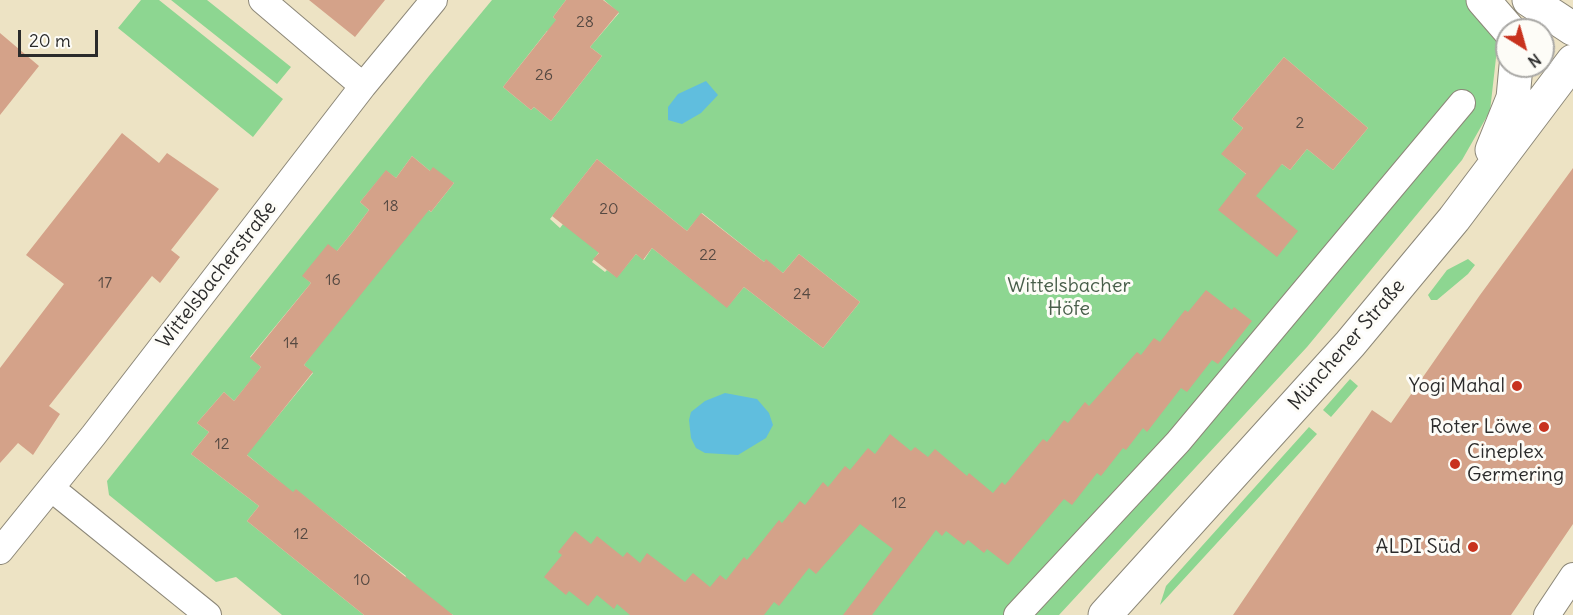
<!DOCTYPE html>
<html>
<head>
<meta charset="utf-8">
<style>
  body { margin:0 }
  #map { position:relative; width:1573px; height:615px; overflow:hidden; background:#ede3c4; font-family:Delius,sans-serif }
  canvas { display:block }
  .north { position:absolute; left:1495px; top:18px; width:60px; height:60px; box-sizing:border-box; background:#fdfcf7; border:2px solid #a9a8a5; border-radius:50%; rotate:143deg; font-size:16px; font-weight:700; line-height:24px; text-align:center; color:#2b2b2b }
  .north::after { content:''; display:block; margin:auto; width:21px; height:27px; background:#c8321e; clip-path:polygon(50% 0,100% 100%,50% 72%,0 100%) }
  .scale { position:absolute; left:18px; top:30px; width:80px; height:27px; box-sizing:border-box; border:3px solid #2b2b2b; border-top:0; padding-left:8px; font-size:18px; line-height:21px; white-space:nowrap; color:#2b2b2b; -webkit-text-stroke:4px #fdfcf7; paint-order:stroke }
</style>
</head>
<body>
<div id="map">
<canvas width="1573" height="615"></canvas>
<div class="north">N</div>
<div class="scale">20 m</div>
</div>
<script>
const g = document.querySelector('canvas').getContext('2d');
g.lineJoin = 'round';
function fill(path, color) { g.fillStyle = color; g.fill(path, 'evenodd'); }
const shape = rows => new Path2D(rows.map(r => 'M' + r).join(''));
function stroke(path, color, width, dash) { g.strokeStyle = color; g.lineWidth = width; g.lineCap = dash ? 'butt' : 'round'; g.setLineDash(dash || []); g.stroke(path); }
function drawText(font, color, halo, rows, align = 'center') {
  g.font = font + ' Delius,sans-serif'; g.lineWidth = 6; g.setLineDash([]); g.textBaseline = 'middle'; g.strokeStyle = halo; g.fillStyle = color; for (const [text, x, y, turn = 0] of rows) {
    g.save(); g.translate(x, y); g.rotate((+turn || 0) * Math.PI / 180); g.textAlign = isNaN(turn) ? turn : align; if (halo) g.strokeText(text, 0, 0); g.fillText(text, 0, 0); g.restore();
  }
}
const green = shape([
  [141,0,159,0,283,99,253,137,118,28],
  [171,0,207,0,291,67,277,84],
  [492,0,566,0,553,17,564,27,547,31,503,87,531,110,534,107,551,121,602,56,590,47,619,13,604,0,1468,0,1498,40,1490,111,1462,160,1307,347,1059,615,453,615,401,583,406,576,296,490,291,495,280,482,240,449,265,432,313,373,304,365,420,202,431,212,454,183,430,171,412,156,396,178,386,171,360,202,369,210,354,230,337,251,303,276,311,283,250,357,261,367,252,379,234,401,224,392,197,423,209,432,191,454,259,506,247,521,364,615,282,615,236,577,216,582,109,495,107,481,429,76],
  [1284,57,1368,128,1333,170,1307,149,1290,170,1282,164,1254,181,1222,154,1243,128,1232,119],
  [597,159,687,231,702,213,764,262,766,260,783,273,799,254,860,302,823,348,744,287,727,307,652,248,644,260,636,254,617,277,607,270,605,272,592,262,604,245,563,224,560,228,550,219],
  [1468,259,1475,265,1468,274,1437,300,1431,300,1428,295,1447,270],
  [1350,379,1358,386,1331,417,1323,410],
  [1309,427,1317,434,1160,605,1166,586]
]);
const water = shape([
  [706,81,718,95,701,113,682,124,668,120,668,107,678,94],
  [725,393,757,399,769,413,773,425,766,438,738,455,705,453,696,448,691,438,689,420,691,412,705,401]
]);
const building = shape([
  [309,0,385,0,355,37],
  [566,0,603,0,619,12,590,47,602,56,551,121,534,107,531,110,503,87,556,20,553,17],
  [0,33,39,66,0,115],
  [1284,57,1368,128,1333,170,1307,149,1290,170,1282,164,1256,196,1298,231,1277,257,1218,210,1246,174,1221,154,1243,128,1232,119],
  [122,133,159,163,167,153,219,189,171,250,180,257,160,283,152,276,49,406,60,414,33,455,18,443,0,463,0,368,64,284,26,255],
  [412,156,430,171,433,167,454,183,431,212,429,210,304,365,313,372,247,455,293,492,296,489,453,615,364,615,247,521,259,506,191,454,209,432,197,423,224,392,234,401,261,367,250,358,311,283,302,276,328,244,337,251,354,230,369,210,360,202,386,170,396,178],
  [597,159,687,231,701,213,764,262,766,259,783,273,799,254,860,302,823,348,744,287,727,308,652,248,643,260,636,254,617,278,593,259,599,253,552,216],
  [1573,168,1573,524,1511,615,1233,615,1372,410,1391,423,1480,295],
  [1206,290,1232,310,1234,307,1252,321,1218,364,1212,360,1187,392,1181,388,1147,432,1143,428,1126,450,1123,448,1101,476,1097,473,1072,505,1064,499,1008,565,987,549,984,553,968,540,964,545,946,531,942,536,936,530,872,615,843,615,893,549,860,524,816,574,809,568,779,606,774,602,764,615,630,615,617,604,614,609,597,595,588,606,569,591,566,595,544,577,562,555,558,552,575,531,591,544,597,536,623,557,627,552,640,563,647,553,685,582,693,573,710,587,720,575,726,580,744,557,747,560,779,520,782,523,800,501,805,505,823,482,828,487,845,466,850,470,868,448,875,454,890,434,911,451,915,447,928,457,935,449,967,476,969,473,993,493,1002,482,1005,485,1043,439,1047,442,1064,420,1068,423,1085,402,1089,406,1137,352,1141,355,1154,338,1160,342,1185,310,1188,312]
]);
const street = shape([
  [262,0,363,86],
  [51,488,208,615],
  [0,551,93,436,363,86,434,0],
  [1017,615,1178,442,1462,103],
  [1547,615,1573,576]
]);
const secondary = shape([
  [1483,0,1509,30],
  [1529,0,1573,29],
  [1492,150,1513,98,1516,66],
  [1105,615,1350,344,1454,219,1573,61]
]);
const markers = [
  [1517,386,6,"#c8321e"],
  [1544,427,6,"#c8321e"],
  [1455,464,6,"#c8321e"],
  [1473,547,6,"#c8321e"]
];
const numberNames = [
  ["28",585,22],
  ["26",544,75],
  ["2",1300,123],
  ["18",391,206],
  ["20",609,209],
  ["22",708,255],
  ["16",333,280],
  ["17",105,283],
  ["24",802,294],
  ["14",291,343],
  ["12",222,444],
  ["12",899,503],
  ["12",301,534],
  ["10",362,580]
];
const streetNames = [
  ["Wittelsbacherstraße",217,275,-52],
  ["Münchener Straße",1347,345,-49]
];
const parkNames = [
  ["Wittelsbacher",1069,286],
  ["Höfe",1069,309]
];
const poiNames = [
  ["Yogi Mahal",1505,386],
  ["Roter Löwe",1532,427],
  ["Cineplex",1467,452,"left"],
  ["Germering",1467,475,"left"],
  ["ALDI Süd",1461,547]
];
fill(green, '#8dd691');
fill(water, '#60bede');
fill(building, '#d4a289');
stroke(street, '#8c8778', 28);
stroke(secondary, '#8c8778', 35);
stroke(street, '#fff', 26);
stroke(secondary, '#fff', 33);
for (const [x, y, r, color] of markers) { const dot = new Path2D(); dot.arc(x, y, r, 0, 2 * Math.PI); g.fillStyle = color; g.fill(dot); stroke(dot, '#fdfcf7', 2); }
drawText('16px', '#554942', null, numberNames);
drawText('20px', '#2b2b2b', '#fdfcf7', streetNames);
drawText('20px', '#485e4a', '#fdfcf7', parkNames);
drawText('20px', '#2b2b2b', '#fdfcf7', poiNames, 'right');
</script>
</body>
</html>
